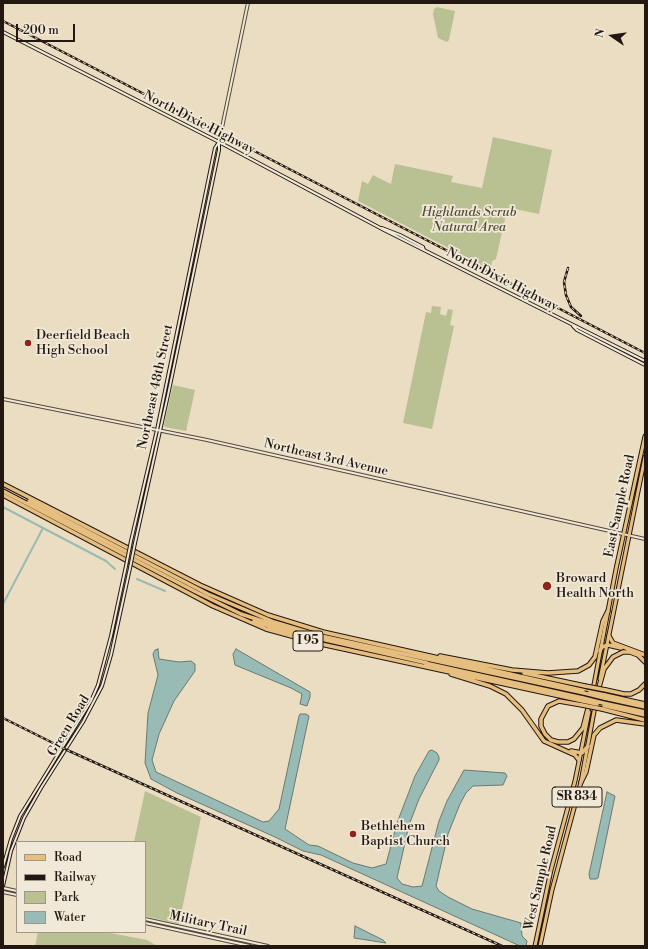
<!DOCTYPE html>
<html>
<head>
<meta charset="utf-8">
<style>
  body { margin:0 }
  #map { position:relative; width:648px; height:949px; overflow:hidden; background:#eaddc1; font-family:"Libre Bodoni",serif }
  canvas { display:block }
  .frame { position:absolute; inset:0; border:4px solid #231711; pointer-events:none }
  .legend { position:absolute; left:16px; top:841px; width:130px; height:92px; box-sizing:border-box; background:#f1e9d7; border:1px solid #9f9588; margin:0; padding:5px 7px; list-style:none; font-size:12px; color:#231711 }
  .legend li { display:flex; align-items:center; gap:8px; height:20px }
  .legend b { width:20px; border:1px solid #9f9588 }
  .north { position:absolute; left:592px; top:16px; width:40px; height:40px; -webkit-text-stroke:3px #f1e9d7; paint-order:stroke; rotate:283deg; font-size:11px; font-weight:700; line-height:16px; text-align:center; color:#231711 }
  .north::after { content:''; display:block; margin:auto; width:14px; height:18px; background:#231711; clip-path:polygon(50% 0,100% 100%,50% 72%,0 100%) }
  .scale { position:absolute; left:16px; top:24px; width:59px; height:18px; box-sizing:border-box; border:2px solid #231711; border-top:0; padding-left:5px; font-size:12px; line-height:14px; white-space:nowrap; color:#231711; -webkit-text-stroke:3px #f1e9d7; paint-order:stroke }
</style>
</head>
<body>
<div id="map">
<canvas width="648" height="949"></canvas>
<div class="frame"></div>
<ul class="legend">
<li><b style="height:5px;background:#e5be80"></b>Road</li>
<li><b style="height:5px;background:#231711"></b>Railway</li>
<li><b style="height:11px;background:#b9c091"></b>Park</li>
<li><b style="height:11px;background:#98bbb5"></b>Water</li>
</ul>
<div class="north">N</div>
<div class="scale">200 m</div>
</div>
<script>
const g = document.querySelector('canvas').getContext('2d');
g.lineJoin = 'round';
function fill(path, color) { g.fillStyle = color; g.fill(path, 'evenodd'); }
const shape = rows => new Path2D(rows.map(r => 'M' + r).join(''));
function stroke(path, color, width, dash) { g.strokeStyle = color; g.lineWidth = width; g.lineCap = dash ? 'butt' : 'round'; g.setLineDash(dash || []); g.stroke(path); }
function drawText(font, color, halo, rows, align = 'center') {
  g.font = font + ' "Libre Bodoni",serif'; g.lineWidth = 3.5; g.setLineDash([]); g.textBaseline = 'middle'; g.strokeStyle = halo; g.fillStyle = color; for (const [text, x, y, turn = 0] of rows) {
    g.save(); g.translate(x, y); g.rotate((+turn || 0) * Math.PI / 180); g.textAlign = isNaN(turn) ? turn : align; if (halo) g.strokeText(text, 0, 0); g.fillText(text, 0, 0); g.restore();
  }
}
const green = shape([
  [437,7,455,11,449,40,447,42,438,38,433,14,434,9],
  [493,137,552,150,539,214,510,208,507,210,496,259,492,261,491,270,358,201,362,181,368,184,373,175,391,184,395,164,453,176,451,182,482,188],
  [432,306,441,307,440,314,446,316,448,309,453,310,450,325,454,326,432,429,403,423,426,312,431,313],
  [173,385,195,390,186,431,165,427,164,425],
  [145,791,201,817,179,924,145,916,145,842,134,842],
  [38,932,105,932,147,940,157,946,35,946]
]);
const water = shape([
  [158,649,159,659,179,662,191,661,195,664,195,671,174,701,159,734,152,760,156,772,263,822,269,821,279,809,299,716,300,714,306,714,309,716,285,829,309,845,318,846,353,863,372,868,386,864,397,823,415,776,429,751,432,750,437,753,439,757,439,760,419,799,409,825,397,878,402,884,413,887,422,886,439,821,447,801,464,770,505,773,507,776,503,785,473,786,466,793,460,804,448,834,436,886,439,891,448,897,472,909,521,923,522,936,527,941,526,946,520,946,321,855,303,851,275,837,177,793,151,779,145,763,148,713,158,675,153,654,155,650,158,649],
  [236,649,310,692,310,697,307,706,300,704,302,694,291,688,235,665,233,654,236,649],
  [607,792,615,796,598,878,596,879,590,879,589,874,607,792],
  [355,926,383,940,386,943,354,938,355,926]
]);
const canal = shape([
  [3,507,106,561,115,569],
  [137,579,165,591],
  [3,604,43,528]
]);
const tertiary = shape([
  [219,142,248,3],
  [3,399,207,440,645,539],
  [3,888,17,891],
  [3,892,17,895],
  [145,919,268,946],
  [145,923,250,946]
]);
const secondary = shape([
  [3,32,219,142,384,230,645,361],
  [382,228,400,235,423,247,424,250],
  [573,326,577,330,645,365],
  [131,541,157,430,210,172,215,148,219,142],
  [135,543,168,395,219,150,219,142],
  [3,867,11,839,20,816,91,701,98,685,111,636,126,566],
  [3,886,11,851,24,818,41,788,83,722,102,686,111,655,130,568]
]);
const primary = shape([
  [600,679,645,457],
  [592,695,616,569,645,436],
  [535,946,551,870,575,781,589,712],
  [540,946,552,890,581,782,595,706]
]);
const motorway = shape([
  [3,484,200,585,268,615,323,632,590,692],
  [3,491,196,592,241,614,308,636,427,663],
  [3,495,213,606,266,629,321,644,583,701],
  [29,501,208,594,274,622,321,636,584,693],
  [254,621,299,636],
  [609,636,613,643,645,655],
  [600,651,602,647,608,645,621,648],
  [440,656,512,670,548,673,578,671,589,665,595,657,603,621,608,611],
  [425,663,583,698],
  [524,673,585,686],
  [451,674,490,686,506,694,522,710,544,741,575,755,579,760],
  [606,690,624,694,631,694,639,690,645,684],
  [605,695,645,704],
  [596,698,604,669,613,657,623,652,630,652,638,655,645,662],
  [604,698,645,707],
  [603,703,645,712],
  [597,704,645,715],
  [582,705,559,701,548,706,541,719,541,726,545,734,551,740,558,742,568,742,574,739,583,728,591,697],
  [602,709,645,720],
  [571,751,582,753,588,746],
  [581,782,586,772,594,735,600,728,616,720,645,724]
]);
const rail = shape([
  [3,21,645,353],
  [568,268,564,282,566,295,571,307,581,316],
  [3,718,67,750,502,946]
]);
const secondaryBridge = shape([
  [126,566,131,541],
  [130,568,135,543]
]);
const motorwayBridge = shape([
  [585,686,606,690],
  [590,692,605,695],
  [584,693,604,698],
  [583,698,603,703],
  [583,701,597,704],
  [582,705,602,709]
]);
const markers = [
  [28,343,4,"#8f2418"],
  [547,586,5,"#8f2418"],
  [353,834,4,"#8f2418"]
];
const shields = [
  [308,641,30],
  [577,797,50]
];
const shieldNames = [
  ["I 95",308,641],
  ["SR 834",577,797]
];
const streetNames = [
  ["North Dixie Highway",199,123,27],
  ["North Dixie Highway",502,280,27],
  ["Northeast 48th Street",156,387,-78],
  ["Northeast 3rd Avenue",326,458,13],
  ["East Sample Road",620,506,-78],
  ["Green Road",69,726,-59],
  ["West Sample Road",541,878,-77],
  ["Military Trail",208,924,12]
];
const parkNames = [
  ["Highlands Scrub",469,213],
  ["Natural Area",469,228]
];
const poiNames = [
  ["Deerfield Beach",36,336],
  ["High School",36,351],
  ["Broward",556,579],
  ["Health North",556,594],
  ["Bethlehem",361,827],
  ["Baptist Church",361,842]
];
fill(green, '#b9c091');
fill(water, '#98bbb5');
stroke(water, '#697973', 1);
stroke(canal, '#98bbb5', 2);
stroke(tertiary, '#55483d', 4);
stroke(secondary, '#231711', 4);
stroke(primary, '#231711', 5);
stroke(motorway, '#231711', 5.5);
stroke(tertiary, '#f1e9d7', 2);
stroke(secondary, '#f1e9d7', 2);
stroke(primary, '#e5be80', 3);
stroke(motorway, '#e5be80', 3.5);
stroke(rail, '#231711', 2.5);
stroke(rail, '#f1e9d7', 1, [3]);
stroke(secondaryBridge, '#231711', 4, []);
stroke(motorwayBridge, '#231711', 5.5, []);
stroke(secondaryBridge, '#f1e9d7', 2);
stroke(motorwayBridge, '#e5be80', 3.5);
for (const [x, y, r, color] of markers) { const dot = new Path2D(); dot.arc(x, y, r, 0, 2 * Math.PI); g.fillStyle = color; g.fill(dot); stroke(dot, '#f1e9d7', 1.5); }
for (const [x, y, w] of shields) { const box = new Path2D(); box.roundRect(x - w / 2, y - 10, w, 20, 3); g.fillStyle = '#f1e9d7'; g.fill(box); stroke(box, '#231711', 1); }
drawText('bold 12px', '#231711', null, shieldNames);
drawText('13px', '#231711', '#f1e9d7', streetNames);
drawText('italic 13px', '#504a37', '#f1e9d7', parkNames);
drawText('13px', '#231711', '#f1e9d7', poiNames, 'left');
</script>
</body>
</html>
